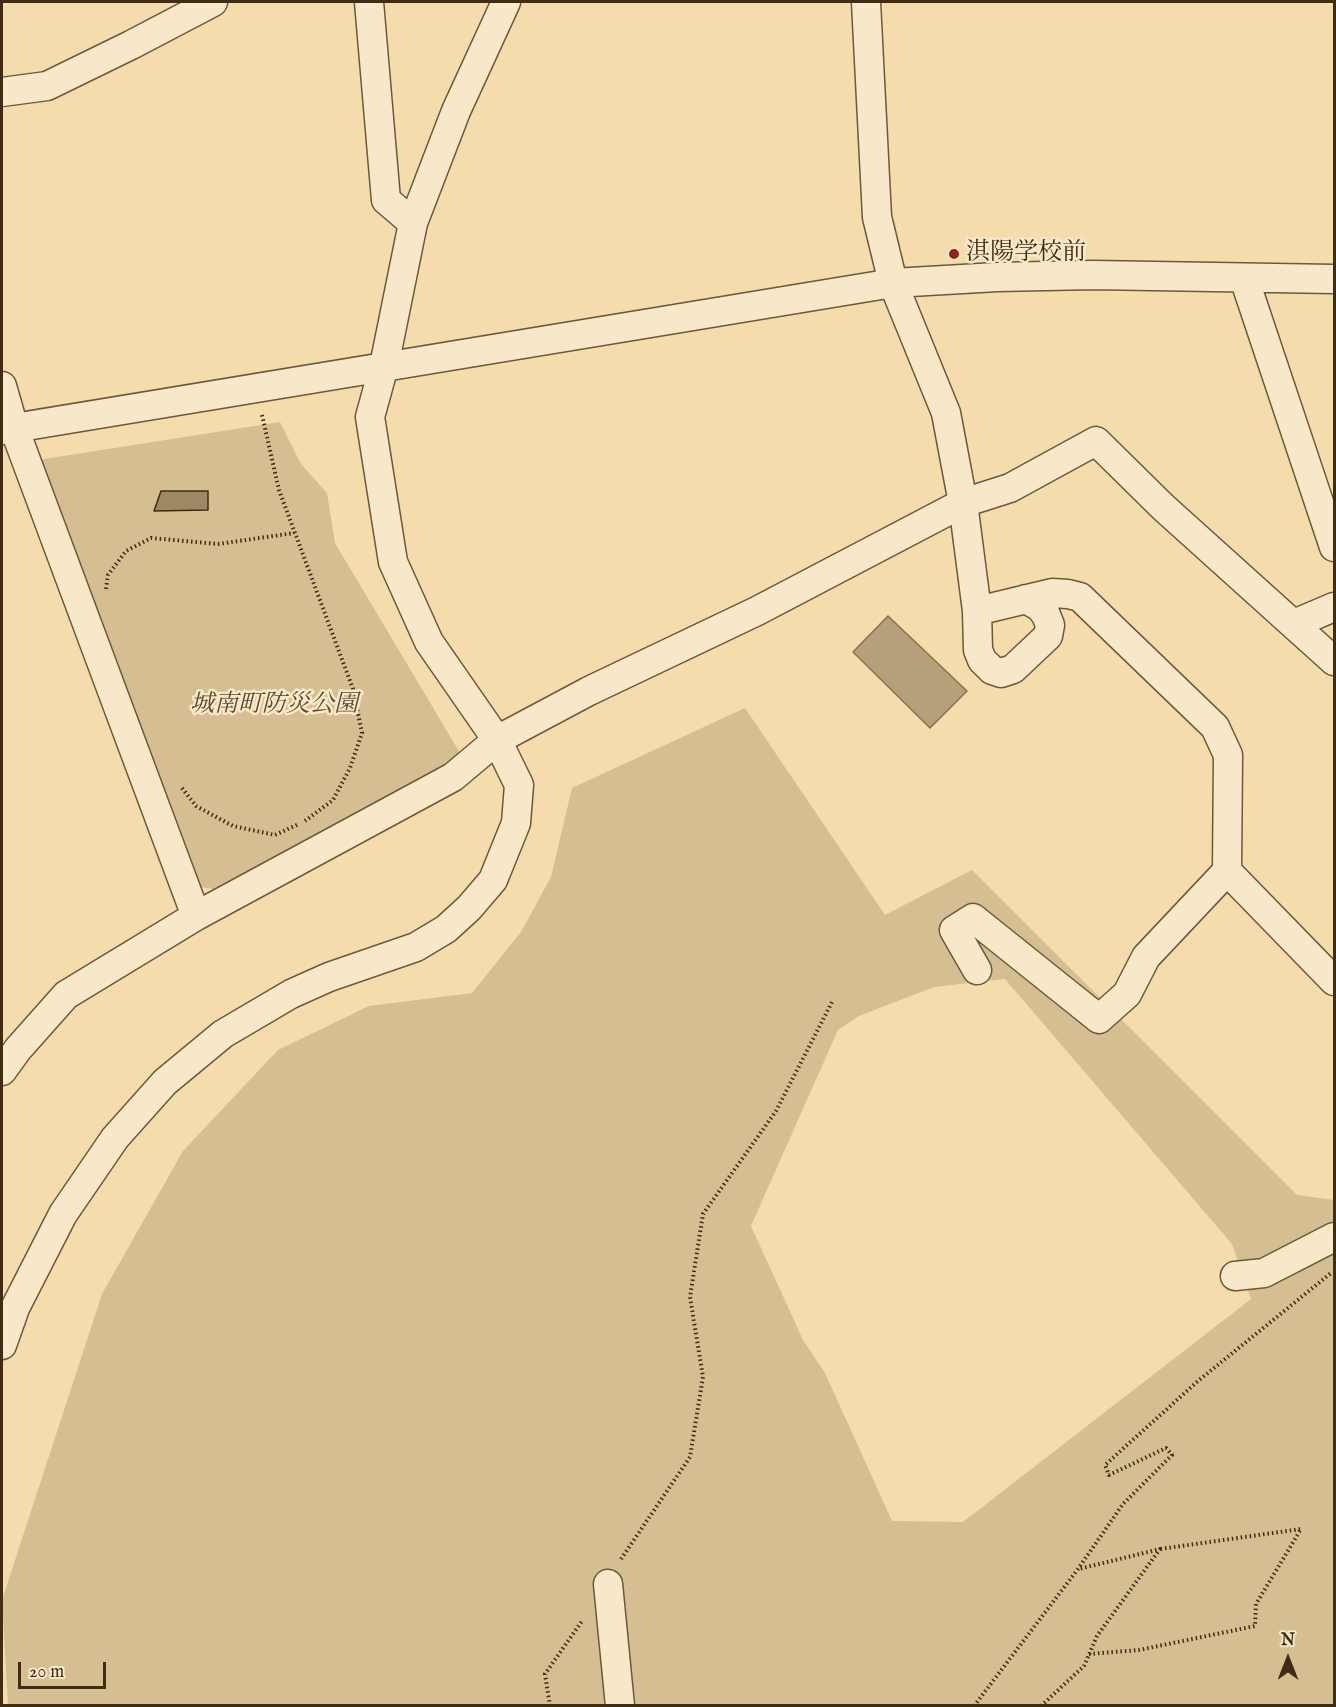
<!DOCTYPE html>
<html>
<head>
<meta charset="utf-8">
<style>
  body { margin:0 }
  #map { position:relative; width:1336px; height:1707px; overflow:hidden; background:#f4dcac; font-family:"IM FELL English",serif }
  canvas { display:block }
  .frame { position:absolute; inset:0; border:3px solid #3f2c15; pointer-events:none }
  .north { position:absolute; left:1258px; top:1629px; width:60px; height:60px; -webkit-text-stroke:4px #f8e8c9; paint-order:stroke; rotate:0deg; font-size:16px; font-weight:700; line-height:24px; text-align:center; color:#3f2c15 }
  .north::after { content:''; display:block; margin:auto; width:21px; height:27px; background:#3f2c15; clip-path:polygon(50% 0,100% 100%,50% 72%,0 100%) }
  .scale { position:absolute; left:18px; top:1662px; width:88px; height:27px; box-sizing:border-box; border:3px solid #3f2c15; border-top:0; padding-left:8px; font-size:18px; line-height:21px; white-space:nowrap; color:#3f2c15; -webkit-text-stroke:4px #f8e8c9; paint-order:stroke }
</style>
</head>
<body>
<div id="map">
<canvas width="1336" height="1707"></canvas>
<div class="frame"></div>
<div class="north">N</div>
<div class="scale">20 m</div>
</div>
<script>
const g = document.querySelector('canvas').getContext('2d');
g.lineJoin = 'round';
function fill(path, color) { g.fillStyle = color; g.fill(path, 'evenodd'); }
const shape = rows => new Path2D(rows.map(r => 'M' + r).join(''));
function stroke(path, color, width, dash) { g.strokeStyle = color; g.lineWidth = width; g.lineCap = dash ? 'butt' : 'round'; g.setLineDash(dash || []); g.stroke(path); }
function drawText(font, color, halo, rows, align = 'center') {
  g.font = font + ' "IM FELL English","Noto Serif JP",serif'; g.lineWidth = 5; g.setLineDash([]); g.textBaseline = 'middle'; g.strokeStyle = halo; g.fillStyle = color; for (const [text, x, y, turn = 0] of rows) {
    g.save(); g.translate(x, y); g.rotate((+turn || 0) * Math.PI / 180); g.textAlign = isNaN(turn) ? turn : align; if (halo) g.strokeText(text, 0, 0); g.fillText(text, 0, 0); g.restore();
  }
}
const green = shape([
  [280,422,301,464,327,493,335,543,460,753,409,788,219,890,195,886,38,460],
  [745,708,885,915,972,870,1297,1195,1334,1200,1334,1705,8,1705,2,1600,102,1294,183,1151,278,1050,369,1006,472,993,521,932,551,877,572,788],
  [1005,979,1232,1244,1251,1299,963,1522,892,1521,825,1373,803,1340,751,1226,838,1030,859,1016,934,987]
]);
const water = shape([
  [888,616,967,691,930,728,853,652,888,616]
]);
const building = shape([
  [161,491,208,491,208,510,154,511,161,491]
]);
const path = shape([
  [262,415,279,490,353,689,362,733,350,768,333,800,305,821],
  [106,589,108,575,126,551,151,538,218,544,294,533],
  [182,788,196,806,233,826,275,835,299,824],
  [621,1559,690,1457,703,1377,690,1297,703,1214,776,1111,832,1002],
  [1089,1654,1139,1650,1255,1626,1256,1604,1301,1529,1160,1549],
  [550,1706,545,1674,582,1621],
  [974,1706,1078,1569,1123,1504,1172,1455,1166,1448,1109,1475,1105,1465,1198,1381,1331,1273],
  [1041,1706,1084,1666,1097,1636,1160,1549,1079,1569]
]);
const minor = shape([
  [369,2,386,200,413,223],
  [866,2,877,217,893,283,946,413,963,503,977,611,978,650,982,660,992,670,1001,673,1013,669,1048,636,1050,625,1046,615,1040,607,1026,599],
  [2,92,47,86,131,45,213,2],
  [1244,278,1334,547],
  [2,386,14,428,196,916],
  [2,430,893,283,997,277,1093,275,1334,279],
  [977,611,1052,593,1068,594,1080,597,1215,727,1228,755,1227,871,1146,957,1127,994,1099,1019,973,918,954,930,977,970],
  [1294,624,1334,607],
  [1227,871,1334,981],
  [2,1071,18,1049,66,995,196,916,453,777,497,740,589,691,757,611,963,503,1010,488,1096,441,1163,507,1334,661],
  [1235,1276,1264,1273,1334,1237],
  [2,1345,15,1308,63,1214,115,1138,165,1082,223,1034,291,994,329,977,416,947,446,929,469,908,493,880,516,823,519,785,497,740,429,642,393,562,370,417,384,366,413,223,456,111,506,2],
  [608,1584,620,1706]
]);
const markers = [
  [954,254,6,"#8f2418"]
];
const poiNames = [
  ["淇陽学校前",966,254]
];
const parkNames = [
  ["城南町防災公園",274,706]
];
fill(green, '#d5be92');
fill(water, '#b6a079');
stroke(water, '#867251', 1.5);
fill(building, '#9d8864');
stroke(building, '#3f2c15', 1.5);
stroke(minor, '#6c583b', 31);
stroke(path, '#3f2c15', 4, [1.5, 3]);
stroke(minor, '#f8e8c9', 28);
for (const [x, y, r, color] of markers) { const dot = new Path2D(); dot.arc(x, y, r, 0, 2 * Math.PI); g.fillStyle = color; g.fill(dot); stroke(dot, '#f8e8c9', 2); }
drawText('24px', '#3f2c15', '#f8e8c9', poiNames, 'left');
drawText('italic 24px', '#5d492e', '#f8e8c9', parkNames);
</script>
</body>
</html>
